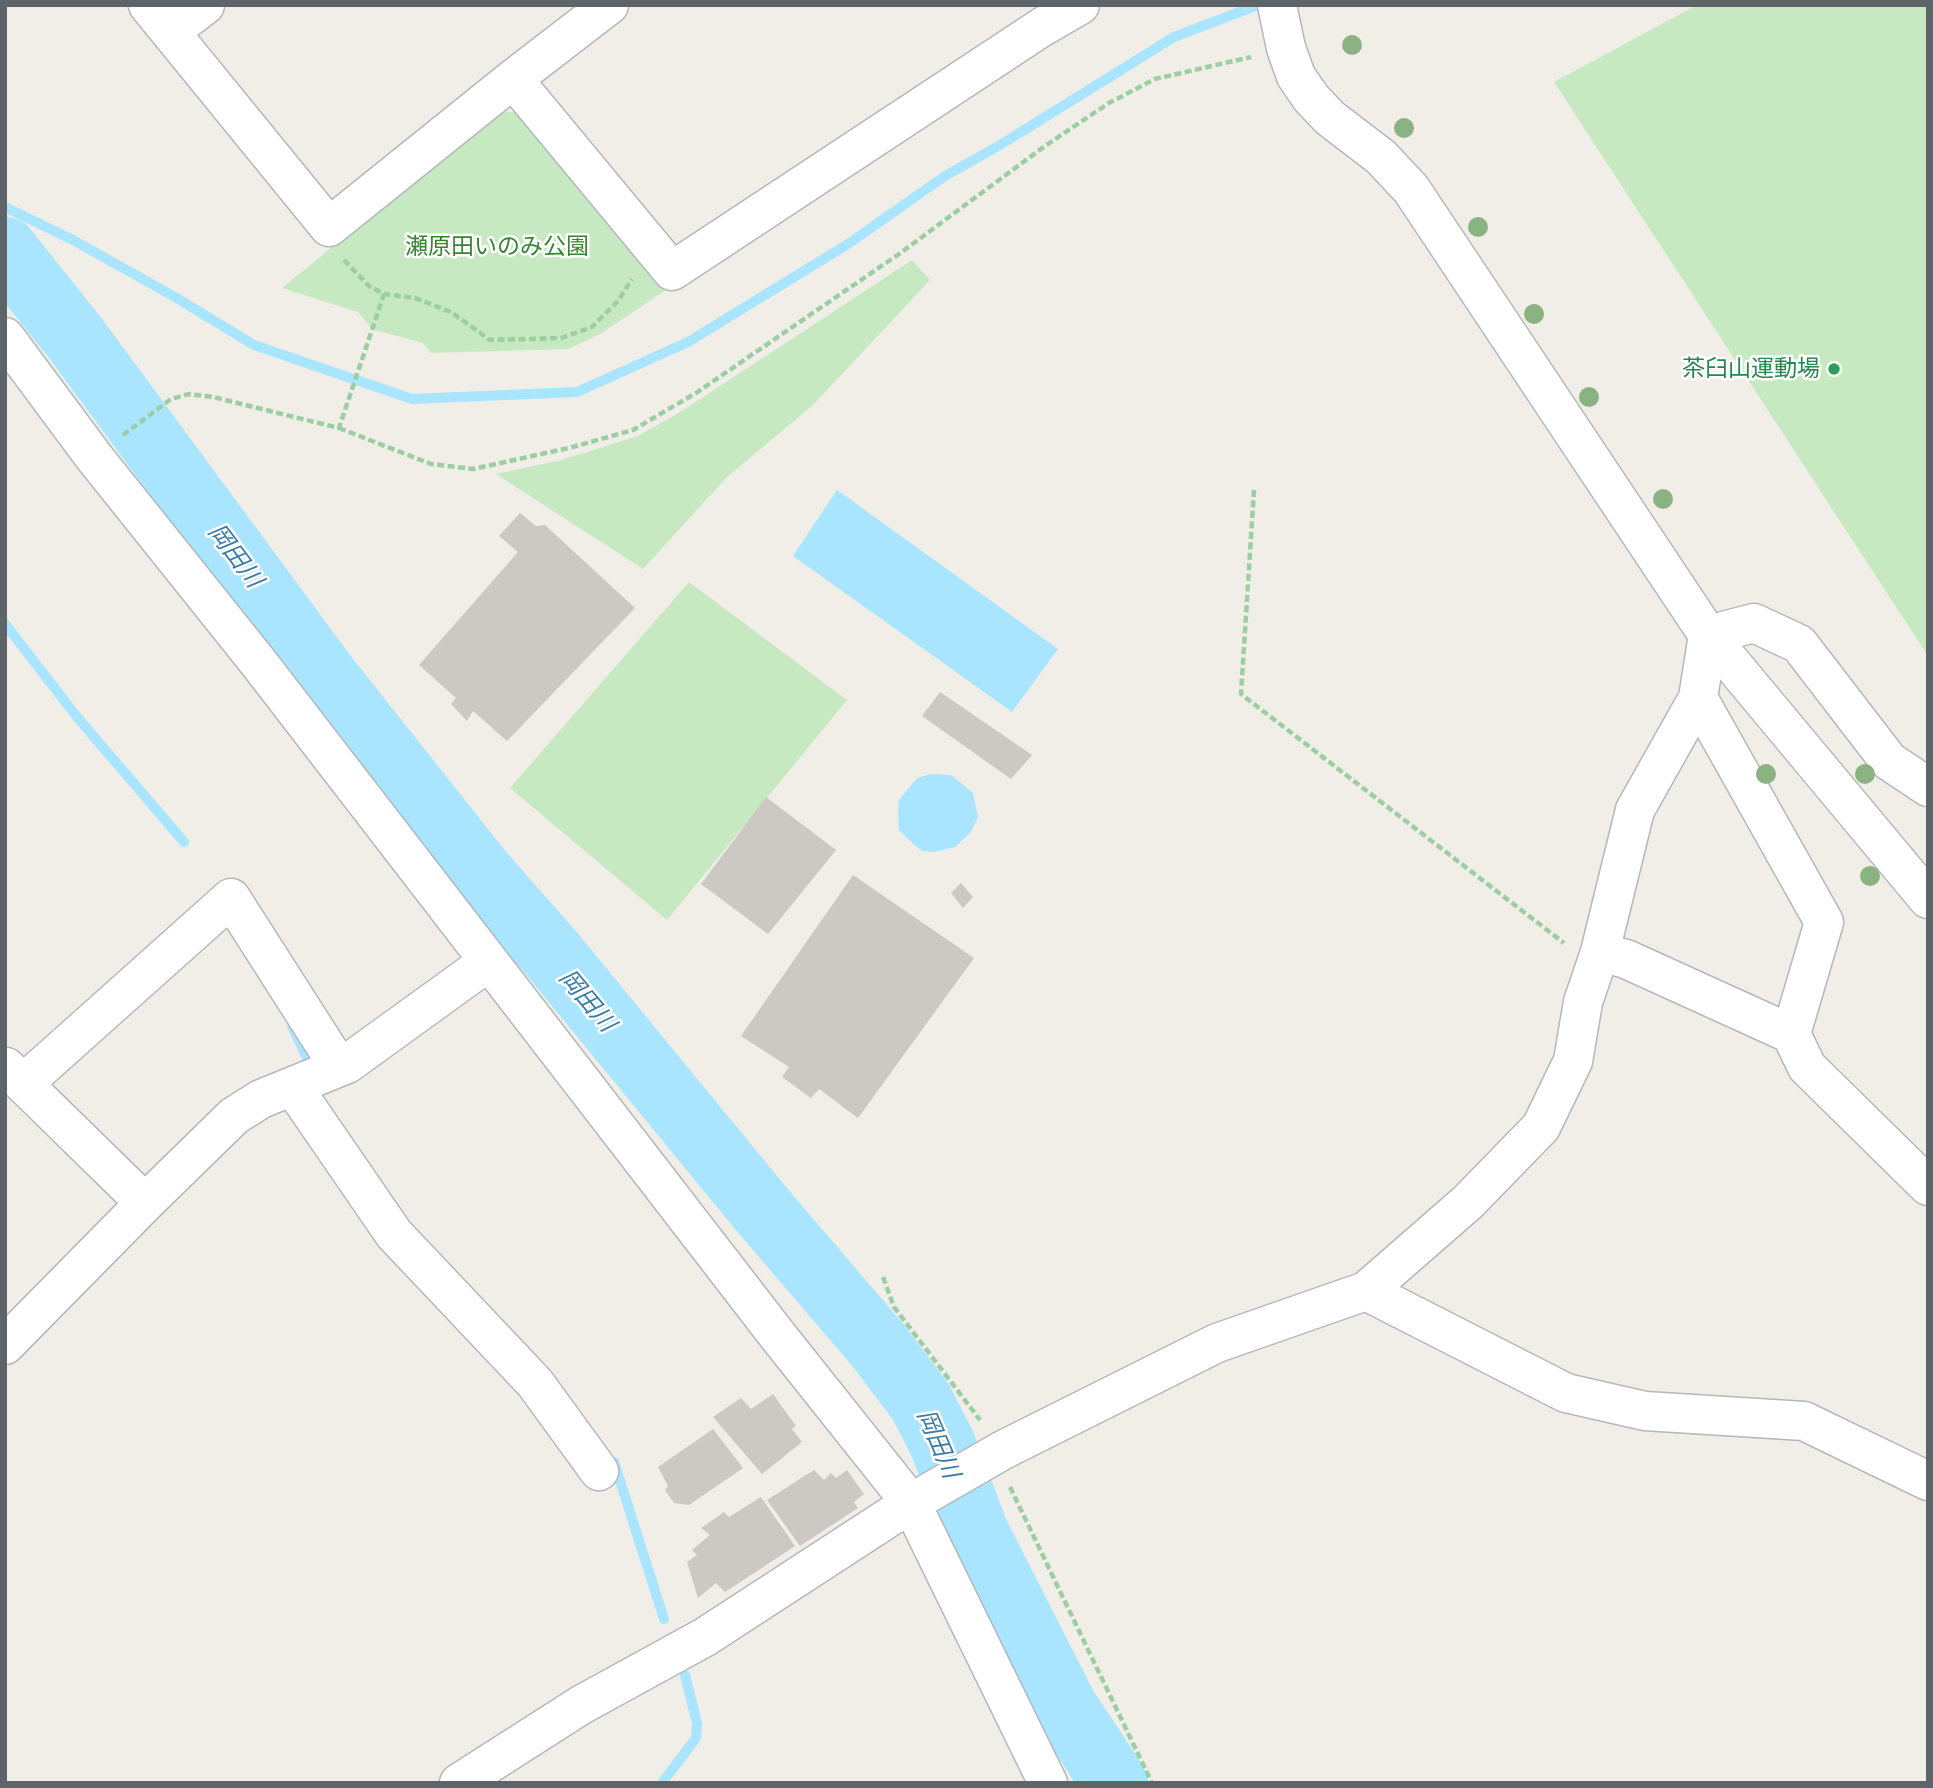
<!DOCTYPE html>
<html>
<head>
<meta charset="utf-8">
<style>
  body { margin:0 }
  #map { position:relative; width:1933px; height:1788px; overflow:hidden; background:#f1ede7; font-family:Inter,sans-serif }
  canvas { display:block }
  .frame { position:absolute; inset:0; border:7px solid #5e6468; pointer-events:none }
</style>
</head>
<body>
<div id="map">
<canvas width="1933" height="1788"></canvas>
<div class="frame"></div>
</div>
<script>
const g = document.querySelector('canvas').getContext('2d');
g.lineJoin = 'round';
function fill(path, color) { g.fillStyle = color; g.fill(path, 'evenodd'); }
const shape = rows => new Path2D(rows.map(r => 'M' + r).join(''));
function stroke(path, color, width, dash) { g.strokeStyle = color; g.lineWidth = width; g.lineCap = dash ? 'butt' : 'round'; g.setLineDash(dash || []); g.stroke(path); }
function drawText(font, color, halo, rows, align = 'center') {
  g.font = font + ' Inter,"Noto Sans JP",sans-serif'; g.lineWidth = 5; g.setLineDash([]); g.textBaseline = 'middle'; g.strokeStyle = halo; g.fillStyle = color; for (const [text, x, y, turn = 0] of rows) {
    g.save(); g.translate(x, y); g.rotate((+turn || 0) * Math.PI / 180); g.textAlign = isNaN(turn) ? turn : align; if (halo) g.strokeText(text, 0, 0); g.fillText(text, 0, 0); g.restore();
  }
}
const green = shape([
  [1697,5,1928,5,1928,656,1554,82],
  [498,111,522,113,670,287,600,334,568,349,431,353,423,343,372,329,358,312,282,288],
  [912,260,930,280,813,405,727,477,643,569,496,474,561,460,638,436,685,409],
  [689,582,847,700,667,920,510,788]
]);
const water = shape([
  [837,490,1058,649,1012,712,793,556],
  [931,774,951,775,973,793,978,817,971,832,955,847,934,852,922,851,908,839,899,830,898,815,899,800,917,778]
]);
const stream = shape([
  [5,207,73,240,175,297,254,345,412,399,577,392,688,342,848,244,945,176,1000,145,1174,37,1258,5],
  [5,624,77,717,184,842],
  [292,1026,307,1058],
  [614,1462,664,1619],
  [662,1783,696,1738,697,1723,685,1675]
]);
const river = shape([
  [5,250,76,339,326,678,480,872,552,954,763,1211,877,1344,921,1402,942,1443,976,1533,1065,1708,1115,1783]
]);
const building = shape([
  [520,513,536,526,545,525,635,608,507,741,473,711,467,721,451,704,456,698,419,665,518,552,499,536],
  [940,692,1032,755,1011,779,922,716],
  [766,797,836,850,768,934,701,884],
  [853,875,974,958,858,1118,819,1089,811,1098,782,1077,789,1067,741,1036],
  [961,883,973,897,963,908,951,893],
  [773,1394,796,1426,792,1429,802,1442,762,1474,713,1417,741,1398,751,1409],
  [713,1429,743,1468,689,1505,674,1503,665,1490,668,1486,658,1467],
  [814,1470,824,1480,831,1473,836,1478,847,1470,864,1494,854,1502,858,1508,800,1546,767,1500],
  [761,1497,795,1546,725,1592,716,1583,698,1598,687,1562,697,1555,692,1550,710,1535,701,1528,724,1512,729,1517]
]);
const path = shape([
  [344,260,369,286,384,294,415,298,451,312,490,340,561,338,592,327,618,301,632,279],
  [339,428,431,464,473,469,569,448,633,430,696,393,899,254,1045,146,1109,103,1155,79,1251,57],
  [123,435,171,399,189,394,213,397,339,428,384,294],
  [1254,490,1241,694,1564,943],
  [883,1277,894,1307,980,1420],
  [1010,1487,1152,1783]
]);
const minor = shape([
  [148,5,329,227,513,79,609,5],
  [1277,5,1286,48,1296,76,1311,98,1330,118,1381,157,1411,189,1708,635,1928,899],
  [170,32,205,5],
  [513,79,672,271,1042,27,1080,5],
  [5,337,94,457,258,662,778,1336,911,1503,1048,1783],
  [1708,635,1754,623,1799,644,1889,761,1928,787],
  [1698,698,1824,922,1791,1034],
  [1600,952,1626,959,1791,1034,1807,1067,1928,1186],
  [6,1067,145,1203],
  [24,1083,231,898,339,1067],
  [293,1087,394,1234,535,1383,599,1471],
  [1366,1291,1566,1393,1645,1411,1804,1421,1928,1481],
  [5,1345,145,1203,234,1116,261,1099,347,1064,488,962],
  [459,1783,581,1705,705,1637,911,1503,1003,1450,1217,1343,1366,1291,1468,1202,1541,1127,1573,1061,1583,1002,1600,952,1635,810,1698,698,1708,635]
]);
const trees = [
  [1352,45],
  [1404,128],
  [1478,227],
  [1534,314],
  [1589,397],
  [1663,499],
  [1766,774],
  [1865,774],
  [1870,876]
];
const markers = [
  [1834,369,7,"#2e9e5b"]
];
const parkNames = [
  ["瀬原田いのみ公園",497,247]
];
const leisureNames = [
  ["茶臼山運動場",1820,369]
];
const waterNames = [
  ["岡田川",235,556,53],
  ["岡田川",587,1001,50],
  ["岡田川",938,1444,67]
];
fill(green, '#c7e9c2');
fill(water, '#a9e5ff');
stroke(stream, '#a9e5ff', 10);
stroke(river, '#a9e5ff', 66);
fill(building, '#ccc8c3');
stroke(minor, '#b4b8bc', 41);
stroke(path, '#9ccea4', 4.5, [7, 3.5]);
stroke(minor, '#fff', 38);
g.fillStyle = '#8bb382';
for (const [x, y] of trees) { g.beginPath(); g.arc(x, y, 10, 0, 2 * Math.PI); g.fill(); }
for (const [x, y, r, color] of markers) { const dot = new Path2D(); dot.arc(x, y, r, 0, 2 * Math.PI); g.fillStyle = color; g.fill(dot); stroke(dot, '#fff', 2.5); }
drawText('23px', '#378430', '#fff', parkNames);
drawText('23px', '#27864d', '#fff', leisureNames, 'right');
drawText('italic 24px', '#397ca5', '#fff', waterNames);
</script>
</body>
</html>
